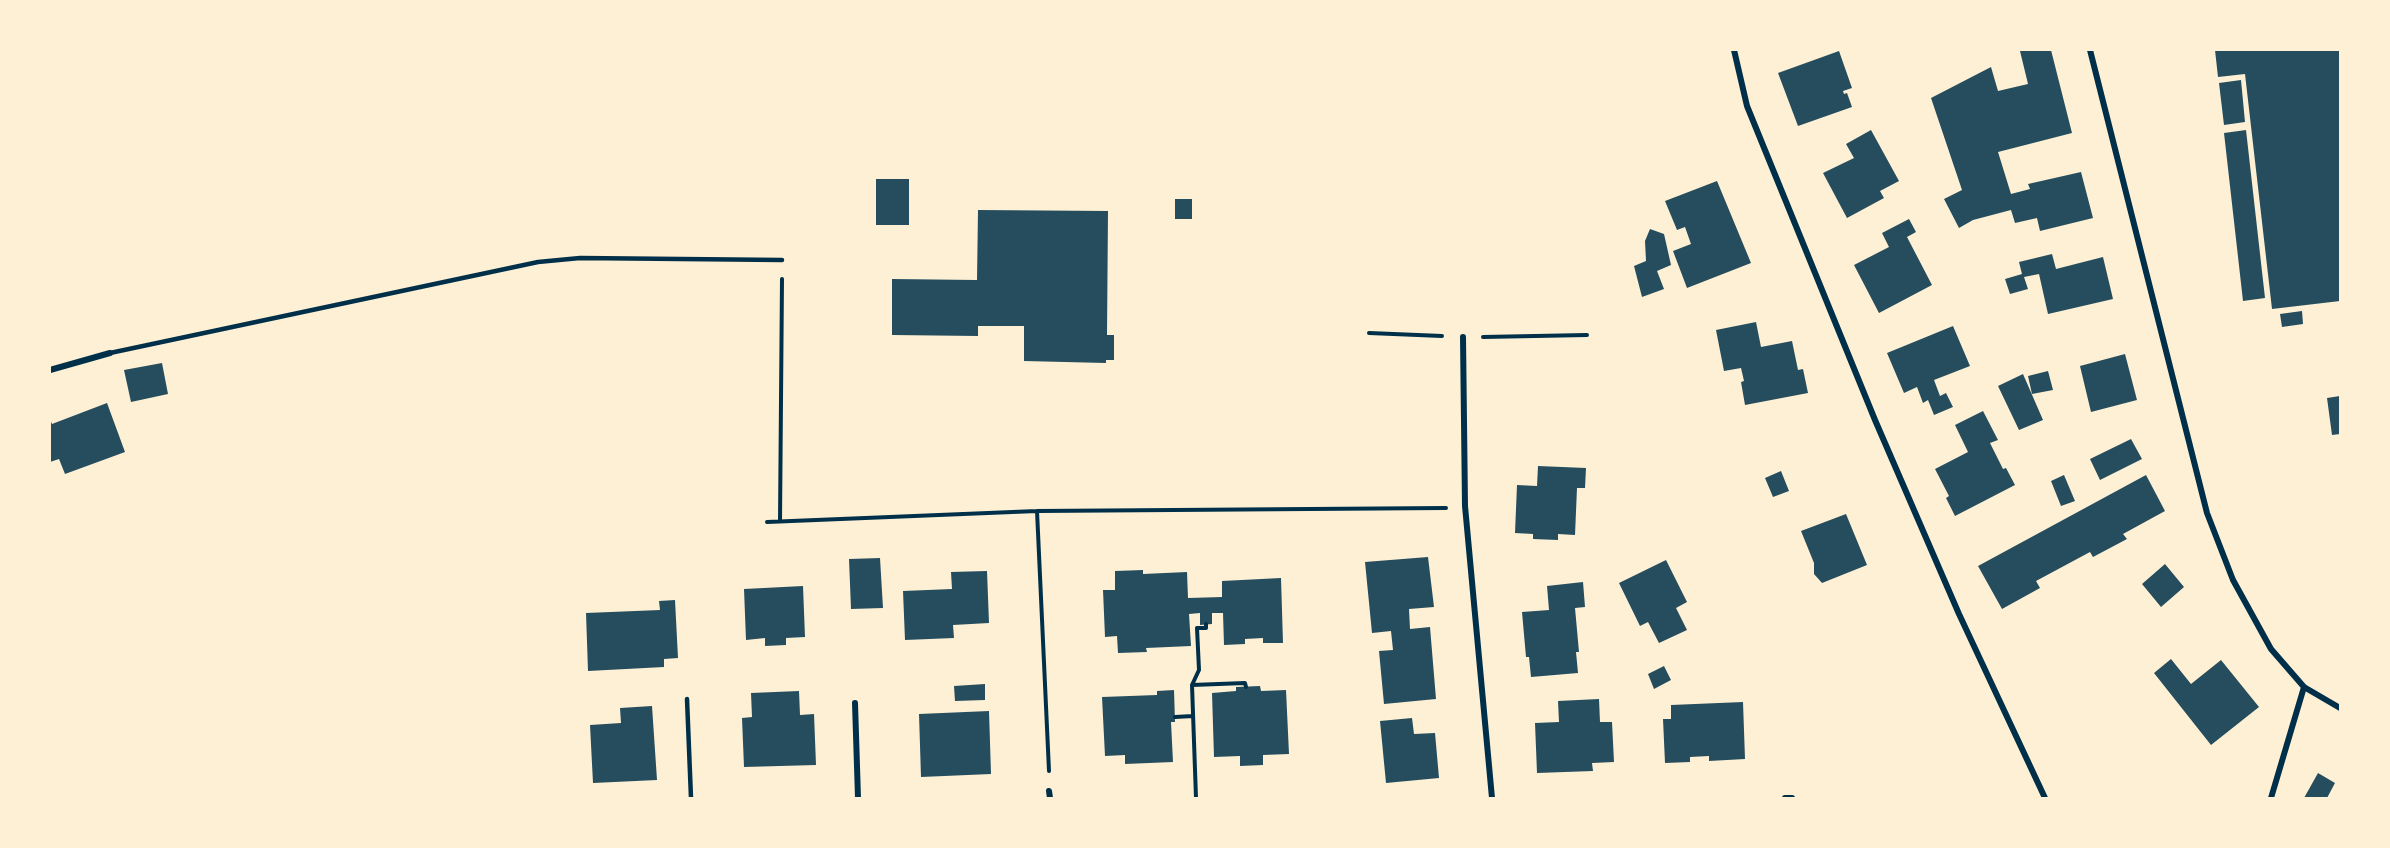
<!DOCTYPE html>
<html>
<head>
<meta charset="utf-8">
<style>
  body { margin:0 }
  #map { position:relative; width:2390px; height:848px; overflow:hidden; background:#fdf0d5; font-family:"PT Sans Narrow",sans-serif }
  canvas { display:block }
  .frame { position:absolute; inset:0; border:51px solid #fdf0d5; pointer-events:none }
</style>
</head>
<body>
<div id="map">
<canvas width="2390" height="848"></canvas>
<div class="frame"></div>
</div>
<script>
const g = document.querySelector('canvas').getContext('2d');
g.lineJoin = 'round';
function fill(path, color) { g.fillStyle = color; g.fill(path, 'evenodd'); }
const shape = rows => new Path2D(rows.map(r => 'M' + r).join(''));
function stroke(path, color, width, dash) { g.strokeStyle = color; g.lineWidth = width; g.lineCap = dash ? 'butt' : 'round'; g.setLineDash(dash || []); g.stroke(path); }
const building = shape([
  [2027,50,2051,50,2072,133,1998,152,2011,194,2030,189,2028,184,2081,172,2093,218,2040,231,2037,218,2015,223,2011,210,1973,220,1959,228,1944,199,1962,190,1931,98,1991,67,1998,91,2028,84,2020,51],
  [2215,50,2340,50,2340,301,2272,309,2245,74,2218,77],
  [1839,51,1852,88,1843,91,1844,94,1847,93,1852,107,1798,126,1778,73],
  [2241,80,2245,122,2224,125,2219,83],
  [1871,130,1899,181,1880,191,1884,198,1847,218,1823,173,1854,158,1846,144],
  [2246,130,2265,298,2243,301,2224,133],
  [876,179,909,179,909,225,876,225],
  [1717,181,1751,263,1687,288,1673,251,1691,244,1685,227,1677,230,1665,201],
  [1175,199,1192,199,1192,219,1175,219],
  [978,210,1108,211,1107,335,1114,335,1114,360,1106,360,1106,363,1024,361,1024,326,978,326,978,336,892,335,892,279,977,280],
  [1909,219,1916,232,1907,237,1932,285,1879,313,1854,265,1889,247,1882,233],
  [1650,229,1664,234,1671,265,1657,271,1664,289,1642,297,1634,266,1646,261,1645,241],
  [2052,254,2056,269,2103,257,2113,299,2048,314,2039,274,2024,277,2028,289,2010,294,2005,279,2022,274,2019,262],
  [2302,311,2303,324,2282,327,2280,314],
  [1756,322,1761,347,1792,341,1798,370,1803,369,1808,393,1745,405,1741,382,1744,381,1741,368,1724,371,1716,330],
  [1953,326,1970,366,1934,380,1940,396,1946,393,1953,407,1934,415,1928,400,1923,403,1917,387,1904,393,1887,353],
  [2125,354,2137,400,2091,412,2080,366],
  [162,363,168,394,131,402,124,370],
  [2048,371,2053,390,2032,394,2028,376],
  [2023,374,2043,420,2019,430,1998,386],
  [2340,396,2340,434,2332,435,2327,398],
  [107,403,125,452,65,474,59,459,50,462,50,419,52,424],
  [1983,411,1998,440,1990,443,2003,469,2006,468,2015,485,1955,516,1946,498,1949,496,1935,469,1968,452,1955,425],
  [2131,439,2142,459,2100,480,2090,459],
  [1538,466,1586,468,1585,488,1577,488,1575,535,1558,534,1558,540,1533,539,1533,534,1515,533,1517,485,1537,486],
  [1781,471,1789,491,1773,497,1765,478],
  [2064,475,2075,501,2061,506,2051,481],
  [2146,475,2165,511,2123,534,2127,539,2093,557,2090,552,2036,581,2040,588,2002,609,1978,566],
  [1846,514,1867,565,1822,583,1814,574,1814,563,1801,531],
  [1428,557,1434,607,1409,609,1410,629,1430,627,1436,699,1384,704,1379,651,1393,650,1391,631,1372,633,1365,562],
  [880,558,883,608,851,609,849,559],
  [1666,560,1687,602,1676,608,1687,630,1659,643,1648,622,1640,626,1619,583],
  [2165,564,2184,587,2161,607,2142,584],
  [1143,570,1143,574,1187,572,1188,598,1222,597,1222,581,1281,578,1283,643,1263,643,1263,638,1245,639,1245,644,1224,645,1223,613,1212,613,1212,624,1200,625,1200,613,1189,614,1191,646,1146,648,1147,652,1118,653,1117,636,1105,637,1103,590,1115,590,1115,571],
  [987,571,989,623,953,625,954,638,905,640,903,591,952,589,951,572],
  [1583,582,1585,607,1575,608,1579,652,1576,652,1578,673,1531,677,1529,657,1526,657,1522,612,1549,610,1547,586],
  [803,586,805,637,786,638,786,645,765,646,765,638,746,640,744,589],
  [675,600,678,658,664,659,664,667,588,671,586,613,660,610,659,601],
  [2171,659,2191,684,2221,660,2259,707,2211,745,2154,673],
  [1664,666,1671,680,1654,689,1648,674],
  [985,684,985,700,955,701,954,686],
  [1260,686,1261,691,1286,690,1289,754,1263,755,1263,765,1240,766,1240,756,1214,757,1212,693,1236,691,1236,687],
  [1174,690,1175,722,1171,722,1173,762,1125,764,1125,755,1105,756,1102,697,1157,695,1157,691],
  [799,691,800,715,814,714,816,765,744,767,742,718,752,717,751,693],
  [1599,699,1600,722,1612,722,1614,762,1592,763,1593,771,1537,773,1535,723,1559,722,1558,701],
  [1743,702,1745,759,1709,761,1709,756,1690,757,1690,762,1665,763,1663,719,1671,719,1671,705],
  [652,706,657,780,593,783,590,725,621,723,620,708],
  [989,711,991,774,921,777,919,714],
  [1412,718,1414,734,1435,733,1439,778,1386,783,1380,721],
  [2318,773,2335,783,2327,798,2304,798]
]);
const path = shape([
  [1369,333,1442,336],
  [1483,337,1587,335],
  [1037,511,1049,771],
  [780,521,782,279],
  [767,522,1037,511,1446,508],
  [1192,685,1245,683,1246,687],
  [1175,717,1193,716],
  [1196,798,1192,685,1199,670,1197,628,1206,628,1206,624]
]);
const service = shape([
  [110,353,538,262,580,258,782,260],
  [687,699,691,798]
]);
const minor = shape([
  [1734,50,1747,106,1875,420,1959,614,2045,798],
  [2090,50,2207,513,2233,580,2271,649,2304,687,2340,708],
  [1463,337,1465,506,1492,798],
  [50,370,110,353],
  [855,703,858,798],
  [1049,791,1050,798],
  [1785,798,1792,798],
  [2271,798,2304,687]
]);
fill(building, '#264d5e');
stroke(path, '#003049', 4);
stroke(service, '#003049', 4.5);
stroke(minor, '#003049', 6);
</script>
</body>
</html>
